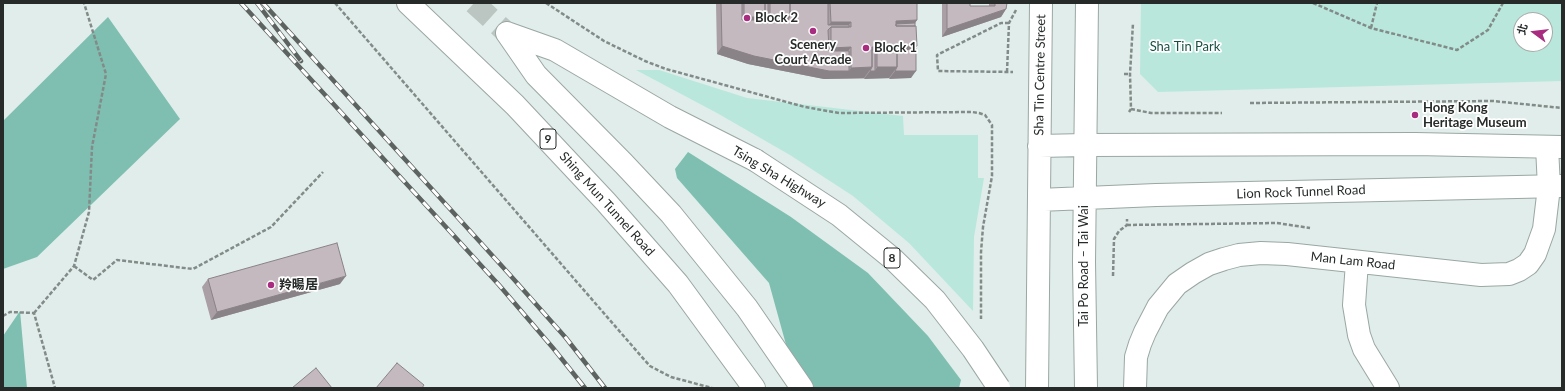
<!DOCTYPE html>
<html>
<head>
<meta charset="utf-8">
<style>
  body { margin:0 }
  #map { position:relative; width:1565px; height:391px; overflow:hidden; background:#e0edea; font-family:Lato,"Noto Sans TC",sans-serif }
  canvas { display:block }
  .frame { position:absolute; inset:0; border:4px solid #262b29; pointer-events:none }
  .north { position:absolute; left:1513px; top:12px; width:40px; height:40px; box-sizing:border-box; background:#fff; border:1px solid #a8aaa9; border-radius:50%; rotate:285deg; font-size:11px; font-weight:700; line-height:16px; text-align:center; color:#262b29 }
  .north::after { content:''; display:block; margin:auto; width:14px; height:18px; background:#a82d80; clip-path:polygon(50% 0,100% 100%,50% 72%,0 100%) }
</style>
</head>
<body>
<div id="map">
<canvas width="1565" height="391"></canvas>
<div class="frame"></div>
<div class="north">北</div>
</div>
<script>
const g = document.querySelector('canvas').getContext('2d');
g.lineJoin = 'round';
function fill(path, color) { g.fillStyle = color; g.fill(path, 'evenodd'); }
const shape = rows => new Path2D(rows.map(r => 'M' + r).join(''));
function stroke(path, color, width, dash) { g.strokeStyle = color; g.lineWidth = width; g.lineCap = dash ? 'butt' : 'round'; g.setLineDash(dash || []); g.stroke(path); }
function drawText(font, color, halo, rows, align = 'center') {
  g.font = font + ' Lato,"Noto Sans TC",sans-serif'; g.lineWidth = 3.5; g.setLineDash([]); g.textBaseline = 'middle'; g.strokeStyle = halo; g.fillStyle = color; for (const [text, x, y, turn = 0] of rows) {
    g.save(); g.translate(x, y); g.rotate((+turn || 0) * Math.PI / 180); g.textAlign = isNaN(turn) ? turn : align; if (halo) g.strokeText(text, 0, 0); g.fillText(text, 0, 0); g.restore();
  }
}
const green = shape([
  [1141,3,1562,3,1562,81,1158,92,1140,74],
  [1521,20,1545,20,1545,44,1521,44],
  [636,70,659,70,747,98,903,116,904,135,978,135,978,178,984,178,974,237,973,311,909,243,853,196,790,155,717,113]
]);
const forest = shape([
  [108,17,180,119,37,257,3,269,3,121],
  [688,152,791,217,868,273,928,336,961,380,959,388,798,388,769,283,677,178,675,169],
  [20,311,27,388,3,388,3,336]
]);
const highwayTunnel = shape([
  [474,3,507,33]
]);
const path = shape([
  [335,3,641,356,650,366,671,377,712,388],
  [546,3,604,41,645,61,666,69,805,107,839,113,972,112,979,113,985,115,992,125,992,176,983,227,981,252,981,319],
  [1313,3,1371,28,1457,50,1488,30,1503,3],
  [1009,23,1001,23,937,55,938,71,1013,72],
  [1371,28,1377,3],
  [1007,72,1009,23,1016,10],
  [1124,74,1130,74],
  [1250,103,1493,101,1562,108],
  [1131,109,1151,113,1222,113],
  [1129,112,1131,109,1130,74,1133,23],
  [1127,225,1277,223,1310,228],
  [74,266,93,280,117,260,193,269,271,227,323,172],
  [1113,276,1114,239,1119,231,1127,225,1127,219],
  [34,313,74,266,89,212,92,147,106,74,84,3],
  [3,316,10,312,34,313,55,388]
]);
const minor = shape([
  [1357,262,1354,305,1359,335,1364,349,1388,388],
  [1135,388,1136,357,1140,344,1145,332,1158,307,1177,284,1193,273,1209,264,1224,259,1239,255,1261,253,1287,254,1481,275,1509,274,1519,270,1528,264,1535,254,1544,229,1549,187,1547,147]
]);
const major = shape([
  [1039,146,1085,145,1415,144,1562,147],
  [1039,200,1156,195,1562,186],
  [1037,388,1041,3],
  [1086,388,1084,262,1087,3]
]);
const highway = shape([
  [408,3,515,105,606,202,678,284,754,388],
  [507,33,536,75,624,164,671,214,747,308,802,388],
  [507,33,555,50,670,117,755,160]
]);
const rail = shape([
  [241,3,499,285,553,348,585,388],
  [257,3,301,61],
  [263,3,510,275,566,338,605,388]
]);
const highwayBridge = shape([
  [755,160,839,215,893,259,935,300,973,349,999,388]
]);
const wall = shape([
  [716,3,917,3,917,20,915,23,915,49,911,78,824,79,748,64,717,54],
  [942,3,970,3,970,6,989,6,989,3,1007,3,1006,9,1001,17,942,37],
  [208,279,340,284,211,320,202,287]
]);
const shadedWall = shape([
  [1006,9,1001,17,942,37,947,29],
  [790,16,783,27,763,28,770,17],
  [744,17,765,17,757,28,737,28],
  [917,20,910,30,894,30,896,21],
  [831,22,851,22,845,30,831,27,823,33],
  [722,46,849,71,851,68,872,67,864,78,824,79,748,64,717,54],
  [917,46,909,57,895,57,897,47],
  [851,47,843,58,823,59,831,48],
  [872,47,877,47,870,58],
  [877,67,897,67,889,78,864,79,870,71,875,71],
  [895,71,916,71,911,78,889,79],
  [346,276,340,284,211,320,217,312]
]);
const building = shape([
  [721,3,742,3,742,20,763,20,765,17,765,3,768,3,768,20,788,20,790,16,790,3,829,3,828,4,828,25,849,25,849,27,831,27,828,30,829,51,849,51,849,71,829,71,754,56,722,46,721,3],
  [744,3,765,3,765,17,744,17,744,3],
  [770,3,790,3,790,16,770,17,770,3],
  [830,3,917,3,917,20,896,21,896,26,916,26,917,46,897,47,897,67,877,67,877,47,872,47,872,67,851,68,851,47,831,48,831,27,851,27,851,22,831,22,830,3],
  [947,3,970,3,970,6,995,6,995,3,1007,3,1006,9,947,29,947,3],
  [915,23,915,26,896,26,896,24,915,23],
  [916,49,916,71,895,71,897,67,897,50,916,49],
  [872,50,875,50,875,71,870,71,872,67,872,50],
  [337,243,346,276,217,312,208,279,337,243],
  [397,363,424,385,422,388,376,388,397,363],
  [316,368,332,388,292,388,316,368]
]);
const markers = [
  [747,18,4,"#a82d80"],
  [813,31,4,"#a82d80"],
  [866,48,4,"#a82d80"],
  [1415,115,4,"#a82d80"],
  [271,285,4,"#a82d80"]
];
const shields = [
  [548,139,16],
  [892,258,16]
];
const shieldNames = [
  ["9",548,139],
  ["8",892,258]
];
const poiNames = [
  ["Block 2",755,18],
  ["Scenery",813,45,"center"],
  ["Court Arcade",813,60,"center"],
  ["Block 1",874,48],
  ["Hong Kong",1423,108],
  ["Heritage Museum",1423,123],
  ["羚暘居",279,285]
];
const parkNames = [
  ["Sha Tin Park",1185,47]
];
const streetNames = [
  ["Sha Tin Centre Street",1040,75,-89],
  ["Tsing Sha Highway",779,177,31],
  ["Lion Rock Tunnel Road",1301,192,-2],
  ["Shing Mun Tunnel Road",607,204,48],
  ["Man Lam Road",1353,261,6],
  ["Tai Po Road – Tai Wai",1084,266,-90]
];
fill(green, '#b9e7dc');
fill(forest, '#7fbfb1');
stroke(highwayTunnel, '#bbc6c3', 22, [22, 11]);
stroke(minor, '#9aa7a3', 24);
stroke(major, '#9aa7a3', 24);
stroke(highway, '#9aa7a3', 24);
stroke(path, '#828b88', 2.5, [4, 2]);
stroke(minor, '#fff', 22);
stroke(major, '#fff', 22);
stroke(highway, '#fff', 22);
stroke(rail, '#5c6361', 4.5);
stroke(rail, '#fff', 3, [9]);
stroke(highwayBridge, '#9aa7a3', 24, []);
stroke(highwayBridge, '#fff', 22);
fill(wall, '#a99fa4');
fill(shadedWall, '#898286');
fill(building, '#c4b9bf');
stroke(building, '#898286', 1);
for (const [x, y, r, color] of markers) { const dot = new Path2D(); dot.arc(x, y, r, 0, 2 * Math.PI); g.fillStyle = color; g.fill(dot); stroke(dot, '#fff', 1.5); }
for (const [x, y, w] of shields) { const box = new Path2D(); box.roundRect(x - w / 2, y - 10, w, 20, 3); g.fillStyle = '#fff'; g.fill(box); stroke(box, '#262b29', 1); }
drawText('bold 12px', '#262b29', null, shieldNames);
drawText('bold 13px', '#262b29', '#fff', poiNames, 'left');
drawText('13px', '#194f45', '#fff', parkNames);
drawText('13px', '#262b29', '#fff', streetNames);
</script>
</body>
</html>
